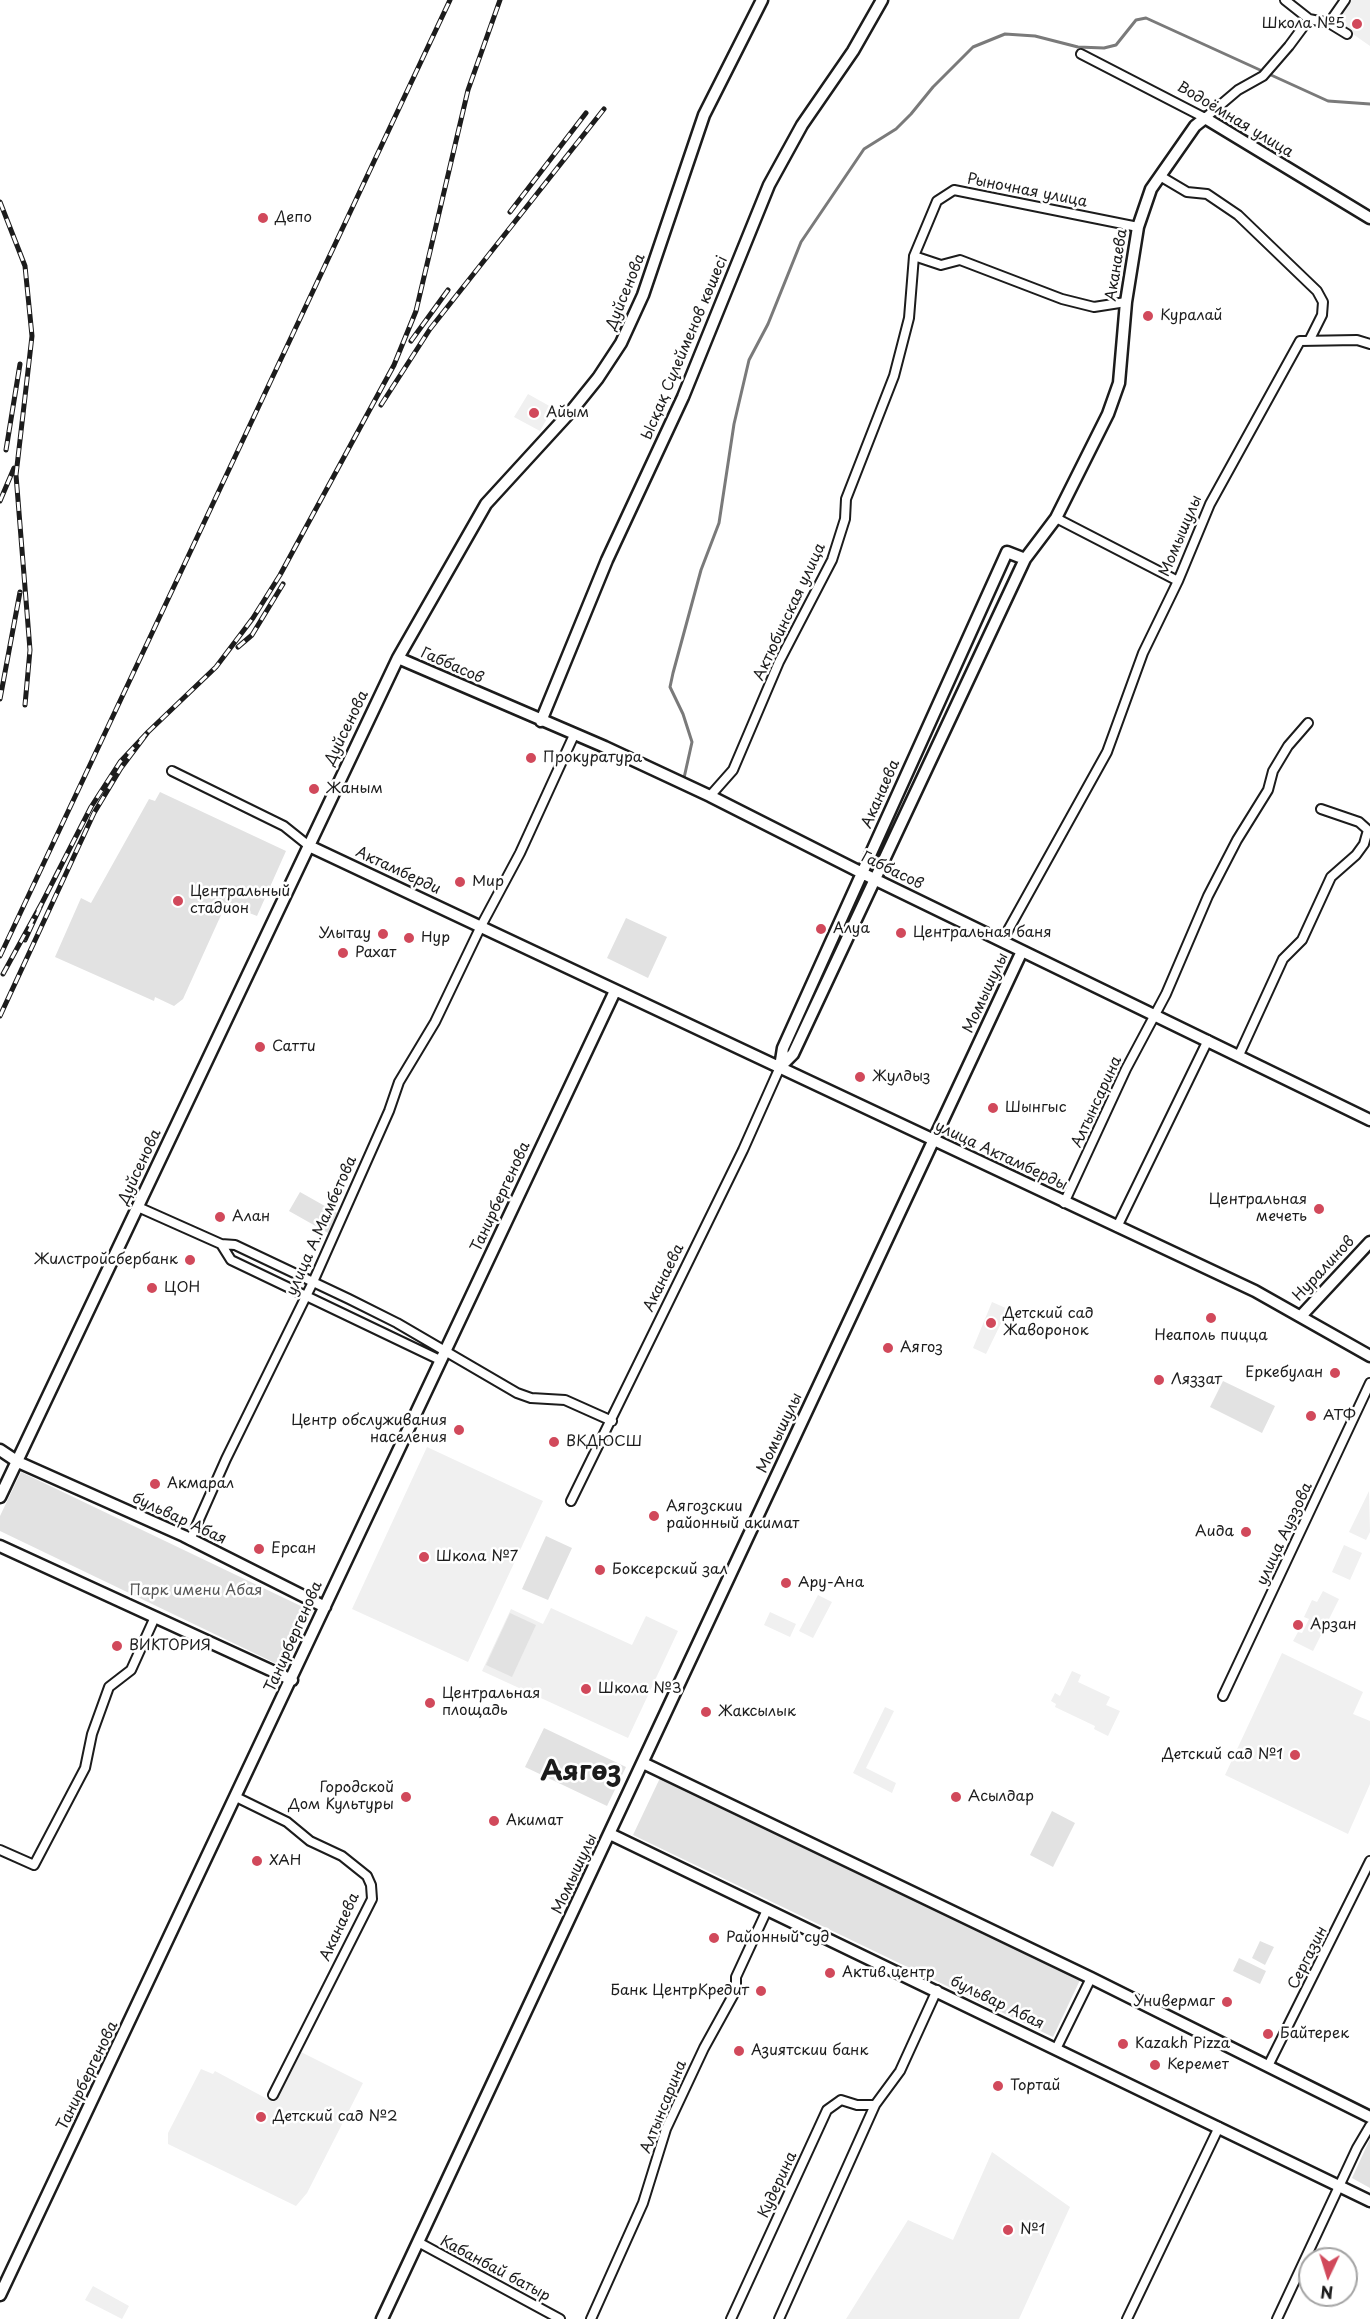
<!DOCTYPE html>
<html>
<head>
<meta charset="utf-8">
<style>
  body { margin:0 }
  #map { position:relative; width:1370px; height:2319px; overflow:hidden; background:#fff; font-family:"Playpen Sans",sans-serif }
  canvas { display:block }
  .north { position:absolute; left:1298px; top:2247px; width:60px; height:60px; box-sizing:border-box; background:#fff; border:2px solid #a4a4a4; border-radius:50%; rotate:184deg; font-size:16px; font-weight:700; line-height:24px; text-align:center; color:#1c1c1c }
  .north::after { content:''; display:block; margin:auto; width:21px; height:27px; background:#d1495b; clip-path:polygon(50% 0,100% 100%,50% 72%,0 100%) }
</style>
</head>
<body>
<div id="map">
<canvas width="1370" height="2319"></canvas>
<div class="north">N</div>
</div>
<script>
const g = document.querySelector('canvas').getContext('2d');
g.lineJoin = 'round';
function fill(path, color) { g.fillStyle = color; g.fill(path, 'evenodd'); }
const shape = rows => new Path2D(rows.map(r => 'M' + r).join(''));
function stroke(path, color, width, dash) { g.strokeStyle = color; g.lineWidth = width; g.lineCap = dash ? 'butt' : 'round'; g.setLineDash(dash || []); g.stroke(path); }
function drawText(font, color, halo, rows, align = 'center') {
  g.font = font + ' "Playpen Sans",sans-serif'; g.lineWidth = 5; g.setLineDash([]); g.textBaseline = 'middle'; g.strokeStyle = halo; g.fillStyle = color; for (const [text, x, y, turn = 0] of rows) {
    g.save(); g.translate(x, y); g.rotate((+turn || 0) * Math.PI / 180); g.textAlign = isNaN(turn) ? turn : align; if (halo) g.strokeText(text, 0, 0); g.fillText(text, 0, 0); g.restore();
  }
}
const built = shape([
  [1350,0,1370,0,1370,46,1350,32,1338,17],
  [528,394,553,408,540,431,514,417],
  [992,1302,1008,1309,986,1354,973,1348],
  [427,1447,543,1501,468,1662,352,1609],
  [1369,1491,1370,1532,1366,1540,1349,1532],
  [1344,1545,1362,1553,1350,1580,1332,1572],
  [1323,1591,1339,1599,1313,1651,1293,1641,1298,1632,1302,1633,1309,1619,1304,1617,1312,1600,1317,1602],
  [818,1595,832,1602,813,1638,799,1631],
  [551,1608,632,1645,646,1616,678,1631,628,1738,482,1671,511,1609,543,1624],
  [770,1612,796,1624,790,1637,764,1625],
  [1282,1653,1363,1692,1353,1714,1370,1721,1370,1784,1348,1834,1225,1775],
  [1072,1671,1081,1675,1078,1682,1110,1697,1106,1705,1120,1711,1108,1736,1094,1729,1095,1726,1055,1707,1056,1704,1051,1701,1055,1693,1060,1696],
  [885,1707,894,1711,866,1768,896,1783,892,1793,853,1773],
  [299,2051,363,2083,307,2193,296,2206,168,2144,168,2133,201,2069,213,2074,215,2071,273,2102],
  [992,2152,1070,2207,1019,2319,846,2319,908,2220,953,2240],
  [93,2286,129,2306,122,2319,85,2300]
]);
const green = shape([
  [160,792,286,851,257,916,226,904,183,999,174,1006,155,997,154,1001,55,957,81,898,91,903,149,799,155,801],
  [626,918,667,937,648,978,607,958],
  [300,1192,339,1214,328,1233,289,1211],
  [1223,1381,1275,1406,1262,1433,1210,1407],
  [21,1472,305,1608,277,1664,0,1531,0,1516],
  [546,1536,572,1548,548,1600,522,1589],
  [510,1613,536,1625,512,1677,486,1665],
  [544,1728,626,1767,607,1806,525,1767],
  [660,1778,1080,1980,1053,2037,633,1835],
  [1052,1811,1075,1823,1053,1867,1030,1855],
  [1260,1941,1274,1947,1265,1965,1252,1958],
  [1239,1958,1266,1971,1260,1984,1233,1971],
  [1370,2139,1370,2188,1352,2178]
]);
const stream = shape([
  [684,778,692,742,683,714,670,687,673,673,701,570,719,523,734,424,749,360,768,324,801,242,864,149,896,129,911,114,933,87,973,47,1005,34,1035,36,1078,47,1104,48,1116,45,1136,20,1146,18,1328,101,1370,104]
]);
const street = shape([
  [1285,0,1309,19,1329,23,1347,34],
  [1329,23,1345,0],
  [1081,54,1205,118,1238,90,1263,76,1289,46,1309,19],
  [1160,176,1187,192,1207,194,1238,215,1317,291,1323,302,1322,315,1310,339],
  [914,256,941,265,960,260,1062,299,1094,307,1126,302],
  [1056,518,1178,581],
  [172,771,284,826,309,846],
  [710,796,733,770,779,662,832,560,845,519,846,499,894,376,909,318,914,256,937,201,954,190,1138,227],
  [1002,941,1107,752,1143,653,1178,581,1210,504,1300,341,1357,340,1370,344],
  [1239,1055,1283,959,1302,940,1331,877,1356,855,1364,844,1368,830,1359,822,1321,809],
  [1064,1203,1126,1069,1166,994,1208,896,1237,840,1268,790,1273,771,1288,746,1308,723],
  [138,1207,221,1244,235,1245,349,1299,397,1323,517,1393,531,1398,565,1400,612,1421],
  [1117,1227,1208,1040],
  [221,1244,231,1260,440,1360],
  [571,1501,743,1150,780,1067],
  [190,1540,226,1459,313,1282,389,1111,399,1082,435,1022,481,926,520,853,574,735],
  [1223,1696,1370,1383],
  [236,1797,287,1822,310,1841,342,1856,367,1876,371,1885,372,1899,273,2095],
  [0,1850,34,1865,85,1768,92,1734,109,1687,131,1670,155,1617],
  [1056,2049,1091,1978],
  [1268,2066,1370,1861],
  [418,2242,560,2319],
  [591,2319,643,2203,666,2129,704,2048,736,1990,736,1977,767,1910],
  [731,2319,827,2110,841,2100,857,2105,875,2105],
  [779,2319,875,2105,900,2071,937,1990],
  [1127,2319,1219,2127],
  [1277,2319,1357,2148,1370,2126]
]);
const secondary = shape([
  [398,658,605,747,710,796,874,879,1370,1120],
  [541,721,607,560,683,397,769,185,802,125,853,51,882,0],
  [309,846,1255,1291,1370,1356],
  [780,1067,793,1054,1025,559,1056,518,1108,414,1119,383,1126,302,1138,227,1151,189,1195,126,1205,118,1370,218],
  [780,1067,783,1048,1007,552,1025,559],
  [1301,1316,1370,1242],
  [0,1450,18,1462,184,1536,325,1607],
  [0,1497,398,658,486,504,573,409,598,378,621,343,643,295,704,115,762,0],
  [0,1546,292,1680],
  [643,1763,1091,1978,1370,2117],
  [610,1834,1370,2201],
  [0,2295,615,991],
  [382,2319,1022,951]
]);
const rail = shape([
  [0,202,25,266,32,336,16,475,30,650,25,705],
  [510,212,586,113],
  [411,341,448,290],
  [381,405,430,329,604,109],
  [6,450,20,364],
  [0,501,14,468],
  [238,647,252,635,283,584],
  [0,699,20,592],
  [148,732,216,667,253,618,280,575,394,365,416,311,468,90,500,0],
  [0,956,450,0],
  [3,974,43,901,25,940],
  [0,1016,94,813,121,768,148,732,120,762,91,807,43,901]
]);
const markers = [
  [1357,24,6,"#d1495b"],
  [263,218,6,"#d1495b"],
  [1148,316,6,"#d1495b"],
  [534,413,6,"#d1495b"],
  [531,758,6,"#d1495b"],
  [314,789,6,"#d1495b"],
  [460,882,6,"#d1495b"],
  [178,901,6,"#d1495b"],
  [821,929,6,"#d1495b"],
  [901,933,6,"#d1495b"],
  [383,934,6,"#d1495b"],
  [409,938,6,"#d1495b"],
  [343,953,6,"#d1495b"],
  [260,1047,6,"#d1495b"],
  [860,1077,6,"#d1495b"],
  [993,1108,6,"#d1495b"],
  [1319,1209,6,"#d1495b"],
  [220,1217,6,"#d1495b"],
  [190,1260,6,"#d1495b"],
  [152,1288,6,"#d1495b"],
  [1211,1318,6,"#d1495b"],
  [991,1323,6,"#d1495b"],
  [888,1348,6,"#d1495b"],
  [1335,1373,6,"#d1495b"],
  [1159,1380,6,"#d1495b"],
  [1311,1416,6,"#d1495b"],
  [459,1430,6,"#d1495b"],
  [554,1442,6,"#d1495b"],
  [155,1484,6,"#d1495b"],
  [654,1516,6,"#d1495b"],
  [1246,1532,6,"#d1495b"],
  [259,1549,6,"#d1495b"],
  [424,1557,6,"#d1495b"],
  [600,1570,6,"#d1495b"],
  [786,1583,6,"#d1495b"],
  [1298,1625,6,"#d1495b"],
  [117,1646,6,"#d1495b"],
  [586,1689,6,"#d1495b"],
  [430,1703,6,"#d1495b"],
  [706,1712,6,"#d1495b"],
  [1295,1755,6,"#d1495b"],
  [406,1797,6,"#d1495b"],
  [956,1797,6,"#d1495b"],
  [494,1821,6,"#d1495b"],
  [257,1861,6,"#d1495b"],
  [714,1938,6,"#d1495b"],
  [830,1973,6,"#d1495b"],
  [761,1991,6,"#d1495b"],
  [1227,2002,6,"#d1495b"],
  [1268,2034,6,"#d1495b"],
  [1123,2044,6,"#d1495b"],
  [739,2051,6,"#d1495b"],
  [1155,2065,6,"#d1495b"],
  [998,2086,6,"#d1495b"],
  [261,2117,6,"#d1495b"],
  [1008,2230,6,"#d1495b"]
];
const poiNames = [
  ["Школа №5",1345,24,"right"],
  ["Депо",275,218],
  ["Куралай",1160,316],
  ["Айым",546,413],
  ["Прокуратура",543,758],
  ["Жаным",326,789],
  ["Мир",472,882],
  ["Центральный",190,892],
  ["стадион",190,909],
  ["Алуа",833,929],
  ["Центральная баня",913,933],
  ["Улытау",371,934,"right"],
  ["Нур",421,938],
  ["Рахат",355,953],
  ["Сатти",272,1047],
  ["Жулдыз",872,1077],
  ["Шынгыс",1005,1108],
  ["Центральная",1307,1200,"right"],
  ["мечеть",1307,1217,"right"],
  ["Алан",232,1217],
  ["Жилстройсбербанк",178,1260,"right"],
  ["ЦОН",164,1288],
  ["Детский сад",1003,1314],
  ["Жаворонок",1003,1331],
  ["Неаполь пицца",1211,1336,"center"],
  ["Аягоз",900,1348],
  ["Еркебулан",1323,1373,"right"],
  ["Ляззат",1171,1380],
  ["АТФ",1323,1416],
  ["Центр обслуживания",447,1421,"right"],
  ["населения",447,1438,"right"],
  ["ВКДЮСШ",566,1442],
  ["Акмарал",167,1484],
  ["Аягозскии",666,1507],
  ["районный акимат",666,1524],
  ["Аида",1234,1532,"right"],
  ["Ерсан",271,1549],
  ["Школа №7",436,1557],
  ["Боксерский зал",612,1570],
  ["Ару-Ана",798,1583],
  ["Арзан",1310,1625],
  ["ВИКТОРИЯ",129,1646],
  ["Школа №3",598,1689],
  ["Центральная",442,1694],
  ["площадь",442,1711],
  ["Жаксылык",718,1712],
  ["Детский сад №1",1283,1755,"right"],
  ["Городской",394,1788,"right"],
  ["Дом Культуры",394,1805,"right"],
  ["Асылдар",968,1797],
  ["Акимат",506,1821],
  ["ХАН",269,1861],
  ["Районный суд",726,1938],
  ["Актив центр",842,1973],
  ["Банк ЦентрКредит",749,1991,"right"],
  ["Универмаг",1215,2002,"right"],
  ["Байтерек",1280,2034],
  ["Kazakh Pizza",1135,2044],
  ["Азиятскии банк",751,2051],
  ["Керемет",1167,2065],
  ["Тортай",1010,2086],
  ["Детский сад №2",273,2117],
  ["№1",1020,2230]
];
const streetNames = [
  ["Водоёмная улица",1235,120,31],
  ["Рыночная улица",1027,191,11],
  ["Аканаева",1117,265,-81],
  ["Дуйсенова",626,292,-68],
  ["Ысқақ Сүлейменов көшесі",685,348,-67],
  ["Момышулы",1181,536,-67],
  ["Актюбинская улица",790,612,-65],
  ["Габбасов",452,666,24],
  ["Дуйсенова",347,728,-64],
  ["Аканаева",881,794,-66],
  ["Актамберди",398,871,25],
  ["Габбасов",892,871,26],
  ["Момышулы",986,993,-65],
  ["Алтынсарина",1097,1102,-65],
  ["улица Актамберды",1001,1156,25],
  ["Дуйсенова",140,1167,-65],
  ["Танирбергенова",501,1197,-65],
  ["улица А.Мамбетова",322,1226,-66],
  ["Нуралинов",1324,1269,-47],
  ["Аканаева",664,1278,-64],
  ["Момышулы",780,1433,-65],
  ["бульвар Абая",179,1519,25],
  ["улица Ауэзова",1285,1534,-65],
  ["Танирбергенова",294,1637,-66],
  ["Момышулы",575,1874,-65],
  ["Аканаева",340,1927,-65],
  ["Сергазин",1308,1958,-63],
  ["бульвар Абая",997,2003,26],
  ["Танирбергенова",88,2076,-64],
  ["Алтынсарина",664,2107,-68],
  ["Кудерина",778,2185,-65],
  ["Кабанбай батыр",495,2269,28]
];
const parkNames = [
  ["Парк имени Абая",196,1591]
];
const townNames = [
  ["Аягөз",581,1773]
];
fill(built, '#f0f0f0');
fill(green, '#e2e2e2');
stroke(stream, '#7a7a7a', 3);
stroke(street, '#1c1c1c', 12);
stroke(secondary, '#1c1c1c', 15);
stroke(street, '#fff', 8);
stroke(secondary, '#fff', 10);
stroke(rail, '#1c1c1c', 5);
stroke(rail, '#fff', 3, [9]);
for (const [x, y, r, color] of markers) { const dot = new Path2D(); dot.arc(x, y, r, 0, 2 * Math.PI); g.fillStyle = color; g.fill(dot); stroke(dot, '#fff', 2); }
drawText('15px', '#1c1c1c', '#fff', poiNames, 'left');
drawText('15px', '#1c1c1c', '#fff', streetNames);
drawText('15px', '#575757', '#fff', parkNames);
drawText('bold 27px', '#1c1c1c', '#fff', townNames);
</script>
</body>
</html>
